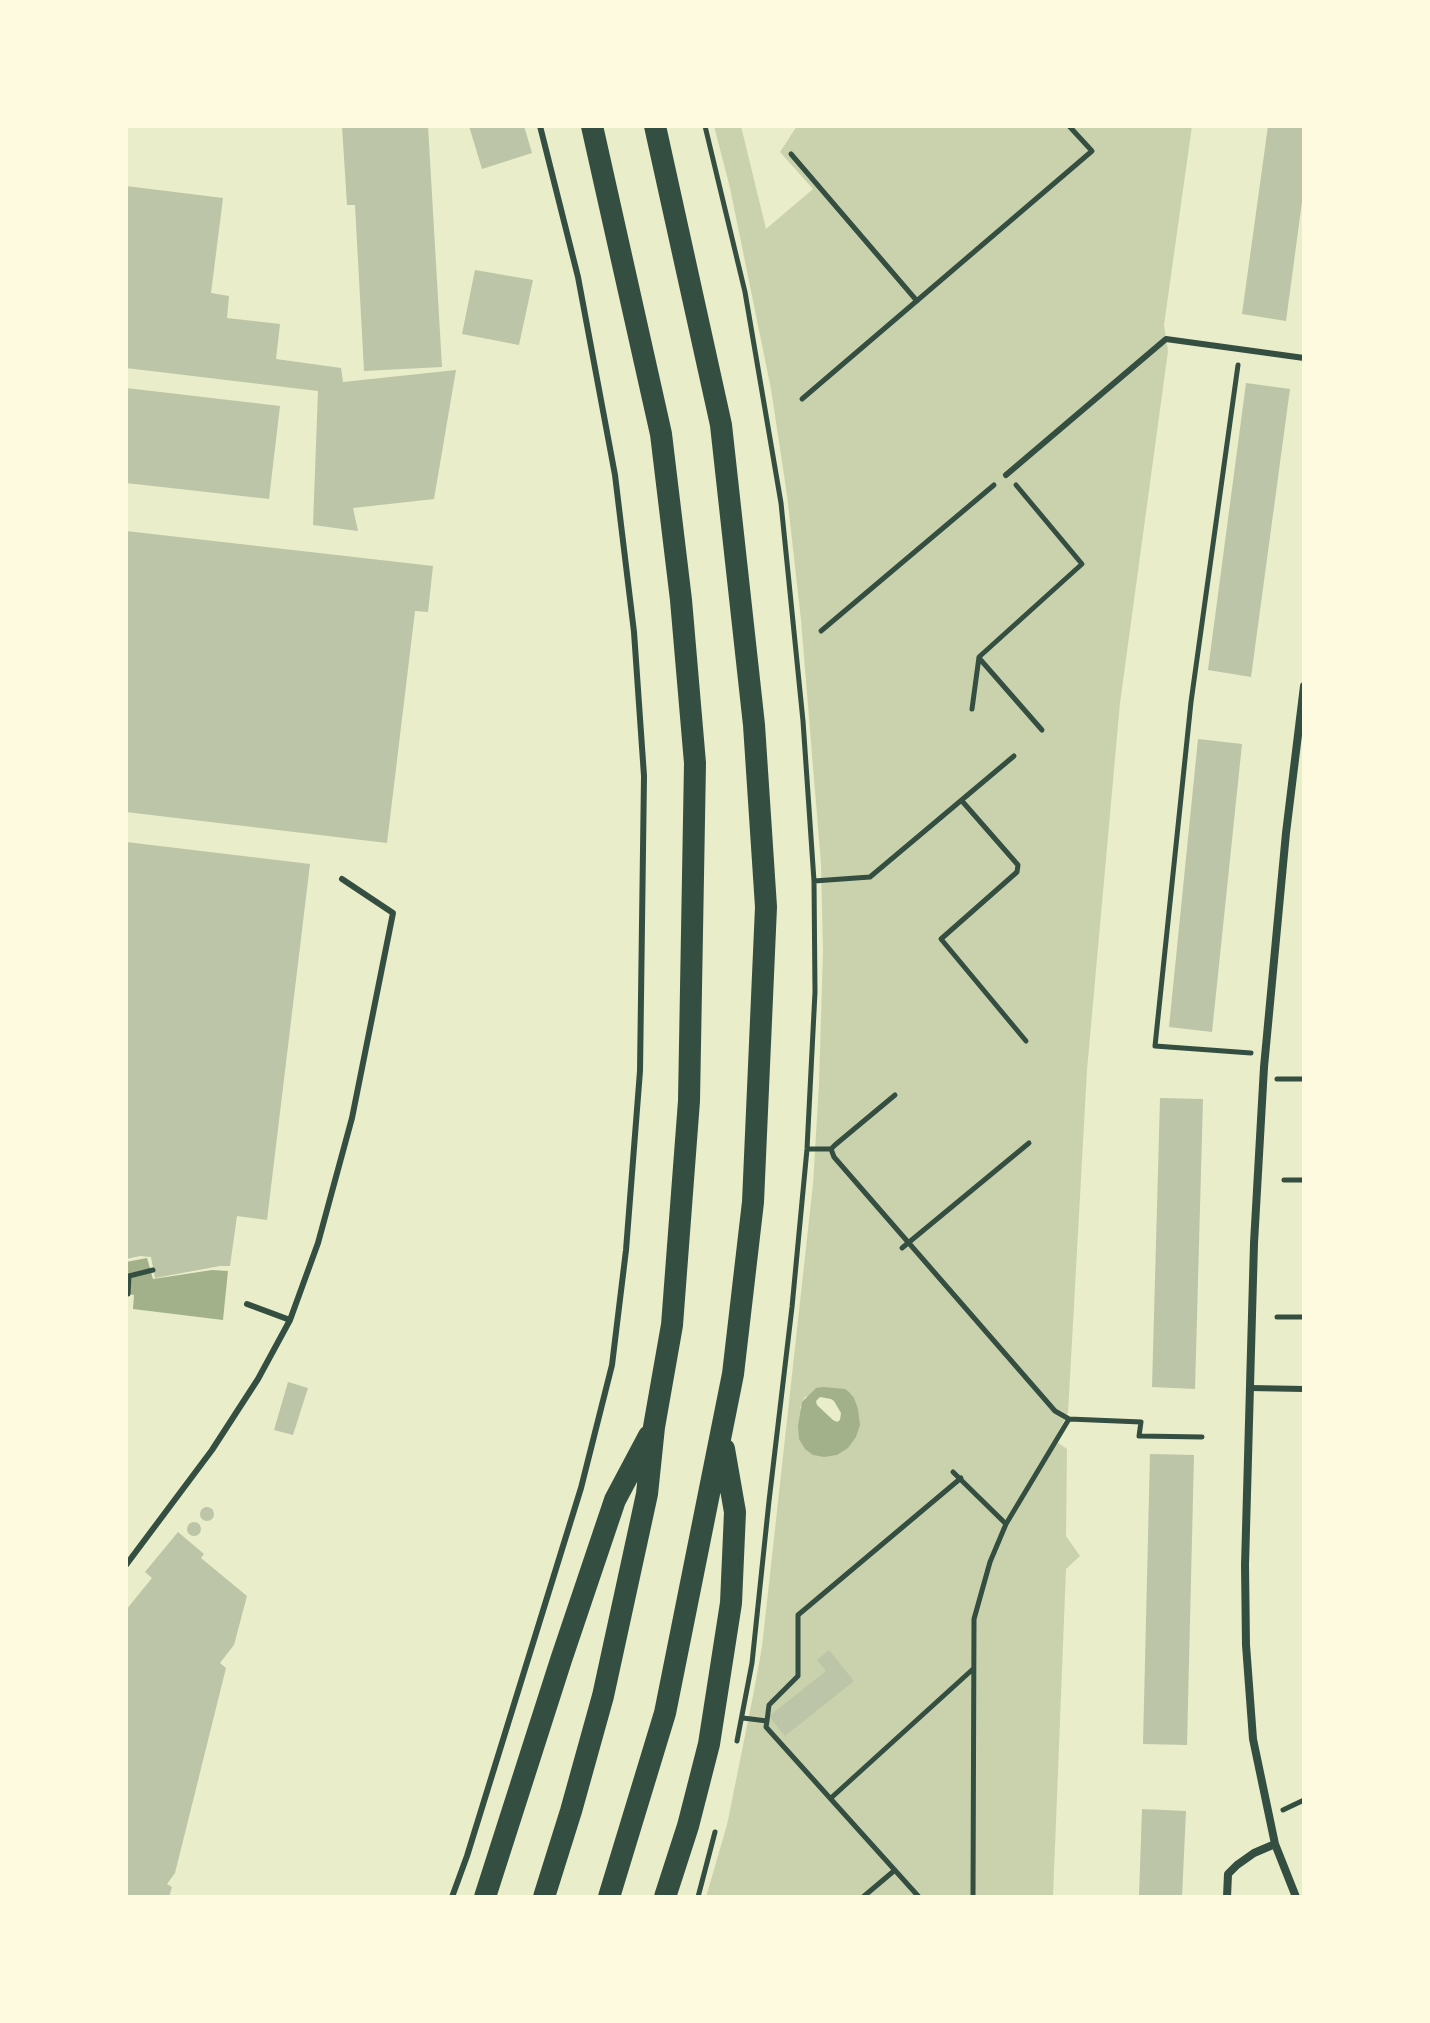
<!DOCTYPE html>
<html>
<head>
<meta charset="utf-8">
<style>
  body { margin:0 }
  #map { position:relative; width:1430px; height:2023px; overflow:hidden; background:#e9edc9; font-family:Figtree,sans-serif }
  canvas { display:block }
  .frame { position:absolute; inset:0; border:128px solid #fefae0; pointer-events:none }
</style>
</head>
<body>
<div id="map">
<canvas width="1430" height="2023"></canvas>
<div class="frame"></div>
</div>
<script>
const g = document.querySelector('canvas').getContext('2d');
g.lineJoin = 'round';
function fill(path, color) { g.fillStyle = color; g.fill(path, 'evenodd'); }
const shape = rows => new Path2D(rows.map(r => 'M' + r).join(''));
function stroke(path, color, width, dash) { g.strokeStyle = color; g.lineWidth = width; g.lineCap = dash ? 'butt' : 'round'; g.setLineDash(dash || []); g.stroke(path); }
const green = shape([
  [714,126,741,126,766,229,813,189,780,152,797,126,1192,126,1164,325,1168,351,1120,703,1087,1070,1068,1413,1054,1440,1067,1449,1066,1536,1080,1556,1066,1569,1053,1897,706,1897,727,1825,753,1696,762,1647,813,1184,819,1084,823,951,821,864,801,620,787,495,771,389,730,188],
  [849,1392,837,1455,800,1408,805,1397]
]);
const water = shape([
  [147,1258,153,1279,212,1270,228,1271,223,1320,133,1309,134,1295,126,1294,126,1262],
  [823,1387,845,1389,849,1392,854,1398,858,1409,860,1425,856,1437,848,1448,837,1455,824,1457,813,1455,805,1449,799,1439,798,1426,802,1402,816,1388],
  [820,1397,831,1399,834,1401,841,1413,840,1420,837,1422,833,1420,817,1405,816,1401]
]);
const building = shape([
  [342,126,428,126,442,367,364,371,355,205,347,205],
  [469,126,524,126,532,153,482,169],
  [1268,126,1304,126,1304,187,1286,321,1242,314],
  [126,186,223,198,211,293,229,296,227,318,280,324,276,359,341,368,343,382,456,370,434,499,353,508,358,531,313,525,318,391,126,368],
  [475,270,533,280,519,345,462,334],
  [1246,383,1290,389,1251,677,1208,670],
  [126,388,280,406,269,499,126,483],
  [126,531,433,566,428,612,415,611,387,843,126,812],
  [1198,739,1242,744,1212,1032,1169,1027],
  [126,842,310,864,267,1220,237,1216,230,1266,220,1266,155,1278,151,1257,140,1256,126,1259],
  [1160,1098,1203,1099,1195,1389,1152,1387],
  [288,1382,308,1388,293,1435,274,1430],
  [1150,1454,1194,1455,1187,1745,1143,1744],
  '200 1514a7 7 0 1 1 14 0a7 7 0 1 1-14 0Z',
  '187 1529a7 7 0 1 1 14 0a7 7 0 1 1-14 0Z',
  [178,1532,204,1554,201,1558,247,1596,234,1645,220,1663,226,1668,175,1873,167,1884,172,1887,169,1897,126,1897,126,1610,152,1578,145,1572],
  [829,1650,854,1681,785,1736,769,1716,826,1671,817,1660],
  [1142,1809,1186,1811,1182,1897,1139,1897]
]);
const path = shape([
  [705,126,745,292,781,503,803,721,814,881,815,992,807,1149,792,1307,769,1501,752,1663,737,1741],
  [791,154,917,301],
  [1238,365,1191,702,1155,1046,1251,1053],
  [802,399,1092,151,1069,126],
  [821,631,994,485],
  [979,658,1042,730],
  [972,709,979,657,1082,564,1016,485],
  [962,801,1018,865,1017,872,941,939,1026,1041],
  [814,881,870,877,1014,756],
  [1277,1079,1304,1079],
  [895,1095,835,1145,831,1149,834,1157,1055,1411,1069,1419,1141,1422,1139,1436,1202,1437],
  [807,1149,831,1149],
  [1284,1180,1304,1180],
  [902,1248,1029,1143],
  [128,1294,129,1276,153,1270],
  [1277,1317,1304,1317],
  [953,1472,1006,1524],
  [743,1718,767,1721],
  [831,1798,973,1669],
  [1283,1810,1304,1800],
  [698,1897,715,1832],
  [863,1897,895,1870],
  [919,1897,766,1727,767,1721,769,1705,798,1676,798,1615,961,1478],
  [973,1897,974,1619,990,1562,1006,1524,1069,1419]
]);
const service = shape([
  [1006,475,1166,339,1304,358],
  [247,1304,290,1320],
  [1250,1388,1304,1389],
  [126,1565,212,1450,258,1379,290,1320,318,1243,352,1118,393,913,342,879],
  [452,1897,467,1856,581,1488,612,1365,626,1250,640,1071,644,776,634,632,615,475,578,277,540,126]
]);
const minor = shape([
  [1227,1897,1228,1874,1237,1865,1254,1853,1275,1844],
  [1296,1897,1275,1844,1253,1739,1246,1645,1245,1565,1254,1243,1264,1067,1286,833,1304,686]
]);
const motorway = shape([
  [485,1897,561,1660,615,1500,649,1436],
  [544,1897,571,1811,603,1696,647,1494,654,1427,672,1325,689,1101,695,763,681,600,661,434,592,126],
  [609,1897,665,1713,733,1374,753,1202,766,907,754,725,721,425,655,126],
  [665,1897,688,1826,709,1744,731,1603,735,1512,724,1449]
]);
fill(green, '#cad2ad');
fill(water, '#a3b18a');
fill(building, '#bcc5a7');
stroke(path, '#344e41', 5);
stroke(service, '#344e41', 6);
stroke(minor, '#344e41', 8);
stroke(motorway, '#344e41', 22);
</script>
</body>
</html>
